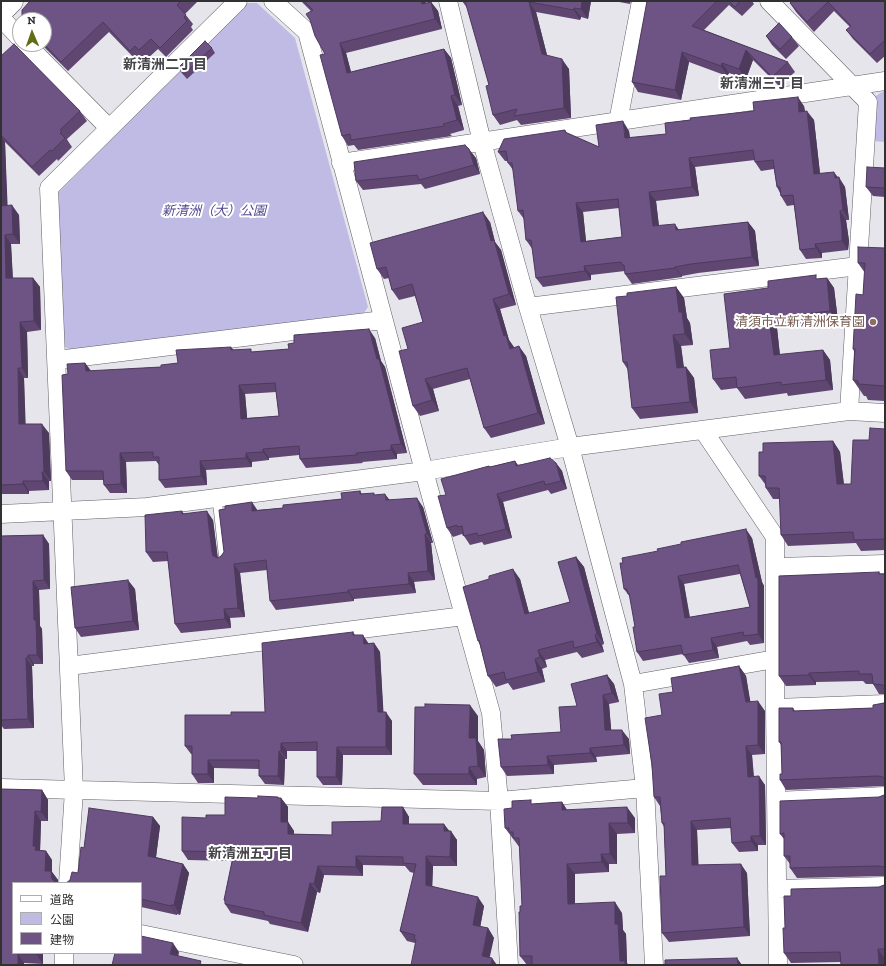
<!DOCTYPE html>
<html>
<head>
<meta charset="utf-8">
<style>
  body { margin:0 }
  #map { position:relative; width:886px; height:966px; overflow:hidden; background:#e6e5ec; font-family:"Zilla Slab","Noto Sans JP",serif }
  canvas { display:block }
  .frame { position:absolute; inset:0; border:2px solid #313134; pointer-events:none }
  .legend { position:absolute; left:12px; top:882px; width:130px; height:72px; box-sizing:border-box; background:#fff; border:1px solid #adadae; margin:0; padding:5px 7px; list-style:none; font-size:12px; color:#313134 }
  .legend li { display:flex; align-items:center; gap:8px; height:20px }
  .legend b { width:20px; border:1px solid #adadae }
  .north { position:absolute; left:12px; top:12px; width:40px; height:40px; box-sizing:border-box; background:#fff; border:1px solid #adadae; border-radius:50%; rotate:358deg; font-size:11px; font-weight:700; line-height:16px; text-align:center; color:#313134 }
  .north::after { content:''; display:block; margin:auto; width:14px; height:18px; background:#626d15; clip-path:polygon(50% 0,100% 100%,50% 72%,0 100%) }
</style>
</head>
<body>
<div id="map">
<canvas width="886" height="966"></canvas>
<div class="frame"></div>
<ul class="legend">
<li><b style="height:5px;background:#fff"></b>道路</li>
<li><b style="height:11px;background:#bfbbe4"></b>公園</li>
<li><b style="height:11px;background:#6e5385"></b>建物</li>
</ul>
<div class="north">N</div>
</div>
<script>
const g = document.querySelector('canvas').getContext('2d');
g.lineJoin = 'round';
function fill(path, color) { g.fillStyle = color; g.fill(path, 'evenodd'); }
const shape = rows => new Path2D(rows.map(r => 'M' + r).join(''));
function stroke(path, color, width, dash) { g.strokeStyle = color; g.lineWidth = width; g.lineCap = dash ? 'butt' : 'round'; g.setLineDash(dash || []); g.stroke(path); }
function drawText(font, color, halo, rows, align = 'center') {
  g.font = font + ' "Zilla Slab","Noto Sans JP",serif'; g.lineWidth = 4; g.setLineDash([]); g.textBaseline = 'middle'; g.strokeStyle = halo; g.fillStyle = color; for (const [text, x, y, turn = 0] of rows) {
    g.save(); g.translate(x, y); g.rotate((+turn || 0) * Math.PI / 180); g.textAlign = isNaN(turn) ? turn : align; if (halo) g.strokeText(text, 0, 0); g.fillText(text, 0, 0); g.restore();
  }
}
const green = shape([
  [247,3,257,3,295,38,368,307,363,314,73,352,64,346,58,193],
  [885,90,885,142,872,141,876,96]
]);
const lane = shape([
  [217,498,224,561]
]);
const street = shape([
  [273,1,307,32,424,471,491,713,499,801,509,965],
  [448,1,482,142,528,307,570,447,633,684,645,788,654,965],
  [769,1,868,102,849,411],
  [1,18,20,38],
  [26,44,109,128],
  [618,122,641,1],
  [341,163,885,81],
  [528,307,858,266],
  [57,360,383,320],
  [703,430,775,537,775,708,778,965],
  [1,514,147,507,424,471,570,447,849,411,885,413],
  [776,567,885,564],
  [69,666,464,616],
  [633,684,775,659],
  [775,708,885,704],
  [1,788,499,801,645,788],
  [776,801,885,796],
  [68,883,74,790,49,188,238,1],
  [777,889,885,886],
  [141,934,294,965],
  [64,965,64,953]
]);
const secondary = shape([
  [1,12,12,1]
]);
const wall = shape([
  [30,1,198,1,185,14,193,24,191,27,193,30,166,57,158,49,146,60,142,56,137,61,109,32,68,71,41,44,44,44],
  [301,1,425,1,426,3,431,2,438,11,442,29,346,53,351,72,444,49,451,58,462,105,458,106,464,130,450,134,452,136,358,150,354,145,348,146,342,136,325,54,311,11],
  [462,1,591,1,588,19,581,17,580,20,536,12,547,55,569,69,571,118,521,125,517,120,500,125,493,115,489,85,468,9],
  [614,1,631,1,630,4],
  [645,1,752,1,754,4,742,16,729,5,704,30,788,62,795,72,779,86,753,60,746,79,729,73,727,76,689,62,681,100,638,92,632,82,647,3],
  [885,1,885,56,877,63,853,39,846,30,850,27,834,11,814,32,796,12,790,3],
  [766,36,792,37,799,46,786,59,772,45],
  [212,48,215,53,187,79,181,72,178,68],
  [1,56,80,111,87,121,67,139,68,141,72,147,58,161,57,159,39,176,5,142,7,206,19,215,20,244,11,244,13,278,33,278,40,287,41,330,27,332,28,378,24,378,25,424,49,433,51,481,49,481,49,490,29,491,29,494,1,494],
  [804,106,805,111,814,120,820,173,839,177,845,187,849,220,846,220,849,241,848,250,822,253,822,258,806,259,800,250,794,205,787,206,781,196,780,193,777,187,774,169,761,171,755,162,755,160,695,167,699,196,656,201,659,226,679,230,748,222,755,231,759,266,698,273,682,276,682,277,632,284,625,274,625,271,591,275,591,280,543,287,536,278,533,250,526,240,524,219,518,211,513,170,508,163,507,161,505,161,498,152,565,130,567,133,599,147,629,131,630,138,666,134,691,120],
  [619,208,622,237,586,241,583,212],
  [476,158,480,174,425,189,421,184,363,190,356,181],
  [885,168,885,197,873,196,866,187],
  [490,222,495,242,501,250,516,305,500,309,509,340,514,347,526,356,545,424,491,438,484,428,470,379,433,389,439,411,420,416,413,406,408,349,423,322,415,296,399,300,392,290,389,278,384,279,377,269],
  [885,248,885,401,868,400,866,396,864,396,853,380,854,351,853,349,863,295,865,273,858,263],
  [827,278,834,288,838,321,777,328,780,355,823,350,830,360,833,390,788,396,787,393,745,399,737,388,721,390,713,379,730,348,768,288],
  [676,287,684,298,687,318,690,323,693,345,681,346,684,367,686,367,694,378,698,413,640,419,632,408,628,370,623,362,627,296],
  [375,338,381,361,385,367,407,453,397,454,397,459,362,462,363,463,306,468,300,459,299,455,269,458,269,460,252,462,252,467,206,470,207,485,165,488,159,480,159,465,156,461,126,462,127,493,110,493,104,485,103,480,72,480,66,471,68,374,85,363,91,371,161,367,178,363,231,347,234,350,253,352,289,349],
  [276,392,279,416,247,418,245,394],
  [885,429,885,550,861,551,856,543,788,546,781,535,780,499,773,499,766,488,765,484,759,476,763,452,833,441,840,452,844,484,851,484,869,440],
  [515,461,519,466,556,463,562,471,567,489,551,494,548,490,503,502,512,538,484,545,482,542,470,545,464,536,463,536,462,534,453,537,447,528,446,495,489,466,490,467],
  [360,491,362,494,375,495,389,500,423,507,433,543,431,543,435,580,414,582,416,593,354,599,354,601,276,610,270,601,267,570,240,573,245,617,230,618,231,628,181,633,175,624,168,561,153,562,146,552,182,511,184,514,213,520,218,558,221,556,257,510,283,508,342,499],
  [43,535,49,544,50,589,39,590,40,626,42,629,43,664,34,664,34,666,32,666,34,728,4,729,1,725,1,536],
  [752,538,762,582,764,586,764,643,750,645,747,641,717,647,719,658,689,663,683,654,643,661,637,652,635,627,630,597,624,589],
  [740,574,750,607,690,617,684,584],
  [576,557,584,567,604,644,602,645,604,652,582,658,577,652,545,660,547,667,542,669,545,682,513,690,508,683,496,687,488,676,480,645,478,641,520,579,529,613,570,602],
  [879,572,880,574,885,574,885,694,879,694,873,684,866,684,863,681,816,682,816,685,786,686,779,676],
  [135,589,139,630,81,637,75,628],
  [353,632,355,635,369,644,374,643,380,652,383,712,392,721,392,755,343,755,342,785,323,785,317,777,317,751,287,751,287,759,285,759,284,785,265,784,259,776,259,769,214,768,214,783,198,783,192,774,192,754,191,754,185,746,231,715,265,712],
  [739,666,746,676,750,702,765,711,765,754,752,755,754,776,765,785,766,845,758,845,758,851,739,852,732,843,731,828,697,830,698,865,747,873,750,936,669,942,662,933,666,876,664,827,662,823,660,806,654,797,662,715,673,692],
  [607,675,614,684,619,702,609,704,611,730,629,739,630,754,596,757,597,762,554,765,554,774,507,776,501,767,512,739,561,732,577,706],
  [885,702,885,786,786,790,780,780,782,774,781,745,779,742,793,708,795,711,873,708],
  [478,716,478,741,484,750,486,777,477,779,477,785,423,785,414,774],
  [1,789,42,790,48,800,48,821,41,821,40,850,46,851,52,860,52,872,58,880,58,883,13,883,13,953,43,953,43,964,24,963,1,965],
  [885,794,885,876,797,878,790,868,790,864,784,856,784,839,780,834,884,795],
  [279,798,281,798,288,807,288,822,294,831,294,834,332,835,381,821,403,807,409,817,409,824,449,831,457,840,457,866,433,866,432,886,484,906,480,927,488,928,494,938,415,943,407,941,400,931,414,873,410,872,405,866,363,865,363,876,324,875,320,893,317,892,308,932,270,924,268,921,231,913,225,904,225,902,224,900,232,861,188,860,182,851,206,818,225,815],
  [562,802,567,810,635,818,635,833,617,834,617,864,609,864,609,872,575,874,575,904,622,913,623,930,626,934,627,963,628,965,527,965,520,956,520,912,522,906,520,848,505,828,512,808,534,804],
  [153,817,160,826,156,857,183,864,189,873,180,915,177,914,177,915,141,907,141,883,78,873,84,848],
  [885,884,885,965,841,962,791,963,784,953,785,928,791,896,879,887,884,885]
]);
const shadedWall = shape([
  [421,1,425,1,429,14,422,4],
  [582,1,591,1,588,19,581,9],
  [431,2,438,11,442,29,435,19],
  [529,2,536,12,549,63,542,54],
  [574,8,581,17,580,20,574,10],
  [340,43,346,53,354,83,347,73],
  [444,49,451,58,462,105,455,95],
  [746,50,753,60,746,79,739,69],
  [682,52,689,62,681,100,675,90],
  [562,59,569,69,571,118,564,108],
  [722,63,729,73,727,76,721,66],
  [451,96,458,106,464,130,457,120],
  [798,97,804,106,806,121,799,112],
  [807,111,814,120,821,183,814,174],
  [623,121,629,131,631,148,625,138],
  [1,136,5,142,8,215,1,206],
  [469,149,476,158,480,174,474,165],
  [689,158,695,167,699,196,692,187],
  [834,172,845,187,849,220,843,210,835,178],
  [649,192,656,201,660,236,653,226],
  [576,203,583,212,587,251,581,242],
  [12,205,19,215,20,244,13,234],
  [840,211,846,220,849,241,848,250,842,241],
  [483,212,490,222,495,242,501,250,516,305,509,294,491,241],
  [748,222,755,231,759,266,752,257],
  [675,224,681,233,676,230],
  [5,235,11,244,13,288,6,278],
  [815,244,822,253,822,258,816,248],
  [584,266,591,275,591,280,585,271],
  [675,267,682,276,682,277,675,268],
  [33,278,40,287,41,330,34,321],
  [827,278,834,288,838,321,830,311],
  [676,287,684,298,687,318,690,323,693,345,685,334,679,312],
  [493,299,500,309,509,340,513,346,517,359,510,349,504,336],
  [769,318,777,328,781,366,774,355],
  [20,322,27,332,28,378,22,368],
  [369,329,375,338,381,361,385,367,407,453,401,444],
  [673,335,681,346,685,379,677,368],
  [519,346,526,356,545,424,538,413],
  [823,350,830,360,833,390,826,380],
  [85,363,91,371,86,371],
  [686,367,694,378,698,413,690,402],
  [18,368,24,378,26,433,19,424],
  [425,379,433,389,439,411,432,400],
  [239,385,245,394,248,427,241,419],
  [42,424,49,433,51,481,44,472],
  [833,441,840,452,845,495,837,484],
  [391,445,397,454,397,459,391,450],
  [263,449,269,458,269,460,263,452],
  [120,453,126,462,127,493,121,484],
  [246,453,252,462,252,467,246,458],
  [200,461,206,470,207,485,201,476],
  [556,463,562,471,567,489,561,481],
  [42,472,49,481,49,490,43,481],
  [23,481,29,491,29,494,23,484],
  [385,494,392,503,386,500],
  [497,494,503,502,512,538,506,529],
  [417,498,423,507,433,543,427,534],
  [252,502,258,511,252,511],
  [207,511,213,520,218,562,213,556,212,552],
  [746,529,752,538,762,582,764,586,764,643,758,634,756,578],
  [425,534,431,543,435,580,428,571],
  [43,535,49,544,50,589,44,580],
  [576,557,584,567,604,644,597,634],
  [234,564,240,573,245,617,238,608],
  [513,569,520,579,532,624,525,614],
  [408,573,414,582,416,593,409,584],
  [678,576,684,584,691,627,685,618],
  [128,580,135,589,139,630,133,621],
  [33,581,39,590,40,626,42,629,43,664,37,655,34,620],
  [348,590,354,599,354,601,348,592],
  [224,609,230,618,231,628,225,619],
  [363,635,369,644,364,644],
  [595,635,602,645,604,652,597,642],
  [711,638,717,647,719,658,713,650],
  [374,643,380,652,384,721,378,712],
  [538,650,545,660,547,667,540,657],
  [28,655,34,664,34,666,28,657],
  [26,658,32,666,34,728,28,719],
  [535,659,542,669,545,682,538,672],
  [739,666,746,676,752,711,746,702],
  [809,673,816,682,816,685,809,675],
  [607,675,614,684,619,702,612,693],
  [603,695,609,704,612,739,605,730],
  [758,701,765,711,765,754,758,745],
  [470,705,478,716,478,741,484,750,486,777,478,766,469,738],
  [386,712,392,721,392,755,386,747],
  [622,730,629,739,630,754,624,745],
  [281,743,287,751,287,759,281,751],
  [746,746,752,755,754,786,748,777],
  [337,747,343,755,342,785,336,777],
  [590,748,596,757,597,762,590,753],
  [279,751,285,759,284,785,278,776],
  [547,756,554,765,554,774,548,765],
  [208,760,214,768,214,783,208,774],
  [469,767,477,779,477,785,469,774],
  [759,776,765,785,766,845,760,836],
  [42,790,48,800,48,821,41,812],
  [278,797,281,802,281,798,288,807,288,831,281,822],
  [562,802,569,813,562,810],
  [403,807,409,817,409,833,403,824],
  [627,807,635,818,635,833,628,823],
  [35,811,41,821,40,853,35,850,33,846],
  [153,817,160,826,155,865,148,856],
  [691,821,697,830,699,874,692,865],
  [288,822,294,831,294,843,288,834],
  [609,823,617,834,617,864,610,854],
  [444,824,451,833,451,831,457,840,457,866,450,857,444,831],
  [751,836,758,845,758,851,751,841],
  [46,851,52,860,52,872,58,880,58,883,55,883,45,871],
  [601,854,609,864,609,872,602,862],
  [356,856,363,865,363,876,356,867],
  [426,856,433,866,432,894,426,885],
  [183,864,189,873,180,915,174,905],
  [567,864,575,874,575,914,568,904],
  [741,864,747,873,750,936,744,927],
  [318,866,324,875,320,893,314,884],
  [310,883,317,892,308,932,301,923],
  [478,897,484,906,479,934,473,925],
  [615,902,622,913,623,930,626,934,627,963,628,965,623,965,620,961,615,924],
  [171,905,177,914,177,915,171,906],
  [488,928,494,938,488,965,482,956],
  [173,943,179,952,177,964,170,954],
  [878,949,885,959,885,965,879,965],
  [37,953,43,953,43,964,36,954],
  [18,954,24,963,24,965,18,965],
  [492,958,497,965,491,965],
  [737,958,742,965,738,965]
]);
const building = shape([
  [30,1,181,1,177,5,186,15,184,17,187,21,160,48,151,39,139,50,135,46,130,51,103,22,61,62,44,44,44,20,23,20,22,19,22,10,30,1],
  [304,1,421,1,422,4,431,2,435,19,340,43,347,73,444,49,455,95,451,96,457,120,443,124,445,126,351,140,350,134,342,136,320,55,325,54,315,36,310,20,306,14,313,10,304,1],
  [465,1,582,1,581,9,574,8,574,10,529,2,542,54,562,59,564,108,514,116,517,109,493,115,486,86,489,85,465,1],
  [647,1,717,1,692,26,788,62,772,77,746,50,739,69,722,63,721,66,682,52,675,90,632,82,647,1],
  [729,1,740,1,735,7,729,1],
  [792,1,885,1,885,40,870,54,846,30,851,26,828,2,807,22,790,3,792,1],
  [779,23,792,37,780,49,766,36,779,23],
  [205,41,212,48,184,74,178,68,205,41],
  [14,44,80,111,60,130,62,132,60,133,65,138,52,151,50,150,32,167,1,135,1,56,14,44],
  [798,97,799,112,807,111,814,174,834,172,835,178,839,177,843,210,840,211,842,231,842,241,815,244,816,248,800,250,793,195,781,196,780,187,777,187,773,160,755,162,753,150,689,158,692,187,649,192,653,226,675,224,676,230,748,222,752,257,691,264,675,267,675,268,625,274,624,265,622,265,621,262,584,266,585,271,536,278,531,240,526,240,523,210,518,211,512,163,508,163,506,151,498,152,504,139,565,130,565,132,599,147,596,125,623,121,625,138,666,134,665,123,691,120,690,118,754,111,753,102,798,97],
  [618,199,622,237,581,242,576,203,618,199],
  [465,145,469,149,474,165,419,180,417,175,356,181,354,162,465,145],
  [867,167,885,168,885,188,866,187,867,167],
  [1,198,1,206,12,205,13,234,5,235,6,278,33,278,34,321,20,322,22,368,18,368,19,424,42,424,44,472,42,472,43,481,23,481,23,484,1,485,1,198],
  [483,212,491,241,494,240,509,294,493,299,504,336,506,335,510,349,519,346,538,413,484,428,467,368,425,379,432,400,413,406,399,351,408,349,402,328,423,322,412,284,392,290,386,267,377,269,370,243,483,212],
  [858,247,885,248,885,386,858,384,858,381,853,380,855,349,853,349,856,294,863,295,865,263,858,263,858,247],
  [816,275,816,279,827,278,830,311,769,318,774,355,823,350,826,380,781,385,781,382,737,388,736,377,713,379,710,350,730,348,724,294,768,288,768,281,816,275],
  [676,287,679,312,682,312,685,334,673,335,677,368,686,367,690,402,632,408,627,362,623,362,616,297,627,296,627,293,676,287],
  [369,329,377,359,379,359,401,444,391,445,391,450,356,453,357,455,300,459,299,446,263,449,263,452,246,453,246,458,200,461,201,476,159,480,159,457,153,457,153,452,120,453,121,484,104,485,103,471,66,471,62,375,68,374,67,364,85,363,86,371,161,367,161,365,178,363,176,350,231,347,231,350,251,349,251,352,289,349,288,344,294,343,294,335,369,329],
  [275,383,279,416,241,419,239,385,275,383],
  [870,428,885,429,885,539,854,540,853,532,781,535,779,488,766,488,765,476,759,476,759,452,763,452,763,443,833,441,837,484,851,484,853,440,869,440,870,428],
  [550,458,556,463,561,481,545,485,544,481,497,494,506,529,478,536,477,533,464,536,462,526,457,527,457,525,447,528,438,496,446,495,441,479,489,466,490,467,515,461,516,466,550,458],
  [360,491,360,494,374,493,374,495,385,494,386,500,417,498,427,534,425,534,428,571,408,573,409,584,348,590,348,592,270,601,266,560,234,564,238,608,224,609,225,619,175,624,167,552,146,552,145,515,182,511,182,514,207,511,212,552,213,556,218,558,221,556,224,552,219,510,225,509,225,506,252,502,252,511,283,508,283,505,342,499,341,493,360,491],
  [746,529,756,578,758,578,758,634,744,636,743,632,711,638,713,650,683,655,681,645,637,652,633,627,635,627,629,593,628,594,627,589,624,589,620,563,623,563,622,558,658,551,657,549,681,544,681,542,746,529],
  [738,565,750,607,685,618,678,576,738,565],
  [43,535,44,580,33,581,34,620,36,620,37,655,28,655,28,657,26,658,28,719,1,720,1,536,43,535],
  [576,557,597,634,595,635,597,642,574,648,573,641,538,650,540,657,535,659,538,672,506,680,504,672,488,676,479,640,478,641,463,587,489,579,489,576,513,569,525,614,570,602,558,562,576,557],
  [879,572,879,574,885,574,885,687,883,685,873,684,872,674,859,674,859,671,809,673,809,675,779,676,779,576,879,572],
  [128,580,133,621,75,628,71,587,128,580],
  [353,632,353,635,363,635,364,644,374,643,378,712,386,712,386,747,337,747,336,777,317,777,317,742,281,743,281,751,279,751,278,776,259,776,259,760,208,760,208,774,192,774,192,746,185,746,185,715,231,715,231,712,265,712,262,643,353,632],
  [739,666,746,702,758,701,758,745,746,746,748,777,759,776,760,836,751,836,751,841,732,843,730,818,691,821,692,865,741,864,744,927,662,933,660,876,666,876,664,823,662,823,660,797,654,797,652,765,645,718,662,715,659,694,673,692,671,678,739,666],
  [607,675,612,693,603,695,605,730,622,730,624,745,590,748,590,753,547,756,548,765,501,767,498,739,512,739,511,735,561,732,559,707,577,706,571,684,607,675],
  [885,702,885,779,883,777,878,776,780,780,780,774,782,774,781,742,779,742,779,708,793,708,793,711,873,708,873,705,884,703,885,702],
  [425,704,470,705,469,738,476,738,478,766,469,767,469,774,414,774,415,707,425,707,425,704],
  [1,789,42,790,41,812,35,811,33,846,36,846,35,850,46,851,45,871,51,871,52,879,55,882,58,883,13,883,13,953,37,953,36,954,18,954,18,965,1,965,1,789],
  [885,794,885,869,884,867,878,866,790,868,790,856,784,856,784,833,780,834,780,801,879,797,884,795,885,794],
  [258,796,278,797,278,798,281,798,281,822,288,822,288,834,332,835,332,822,381,821,382,807,403,807,403,824,444,824,444,831,451,831,450,857,426,856,426,885,478,897,473,925,488,928,482,956,492,958,491,965,411,965,416,940,414,939,415,935,400,931,416,864,403,863,403,857,356,856,356,867,318,866,314,884,310,883,301,923,264,915,264,912,225,904,225,900,224,900,234,852,182,851,182,817,206,818,206,815,225,815,225,797,258,798,258,796],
  [531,800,531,804,562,802,562,810,627,807,628,823,609,823,610,854,601,854,602,862,567,864,568,904,615,902,615,924,618,924,620,961,625,961,625,965,532,965,532,956,520,956,519,912,520,912,520,906,522,906,519,838,513,838,513,832,509,832,509,828,505,828,504,809,512,808,512,801,531,800],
  [89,808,153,817,148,856,183,864,174,905,171,905,171,906,141,899,141,883,66,883,70,880,72,872,78,873,81,847,84,848,89,808],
  [885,884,885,949,878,949,879,965,841,965,840,952,784,953,783,928,785,928,784,896,791,896,791,889,879,887,884,885,885,884],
  [141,936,173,943,170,954,201,961,200,964,205,965,112,965,115,953,141,953,141,936],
  [737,958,738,965,665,965,665,960,737,958]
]);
const markers = [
  [873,322,4,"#8d6e63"]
];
const parkNames = [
  ["新清洲（大）公園",214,211]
];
const educationNames = [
  ["清須市立新清洲保育園",865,322]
];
const neighbourhoodNames = [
  ["新清洲二丁目",165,65],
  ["新清洲三丁目",762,84],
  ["新清洲五丁目",250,854]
];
fill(green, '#bfbbe4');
stroke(lane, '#606065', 10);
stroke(street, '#606065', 19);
stroke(secondary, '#606065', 23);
stroke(lane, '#fff', 9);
stroke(street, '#fff', 18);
stroke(secondary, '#fff', 22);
fill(wall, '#5f4772');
fill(shadedWall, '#4d3a5d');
fill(building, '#6e5385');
stroke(building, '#4d3a5d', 1);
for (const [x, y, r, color] of markers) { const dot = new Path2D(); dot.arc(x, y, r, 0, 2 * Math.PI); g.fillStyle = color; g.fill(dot); stroke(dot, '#fff', 1.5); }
drawText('italic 13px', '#54478e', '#fff', parkNames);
drawText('13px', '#785e54', '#fff', educationNames, 'right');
drawText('bold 14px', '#454449', '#fff', neighbourhoodNames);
</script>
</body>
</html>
